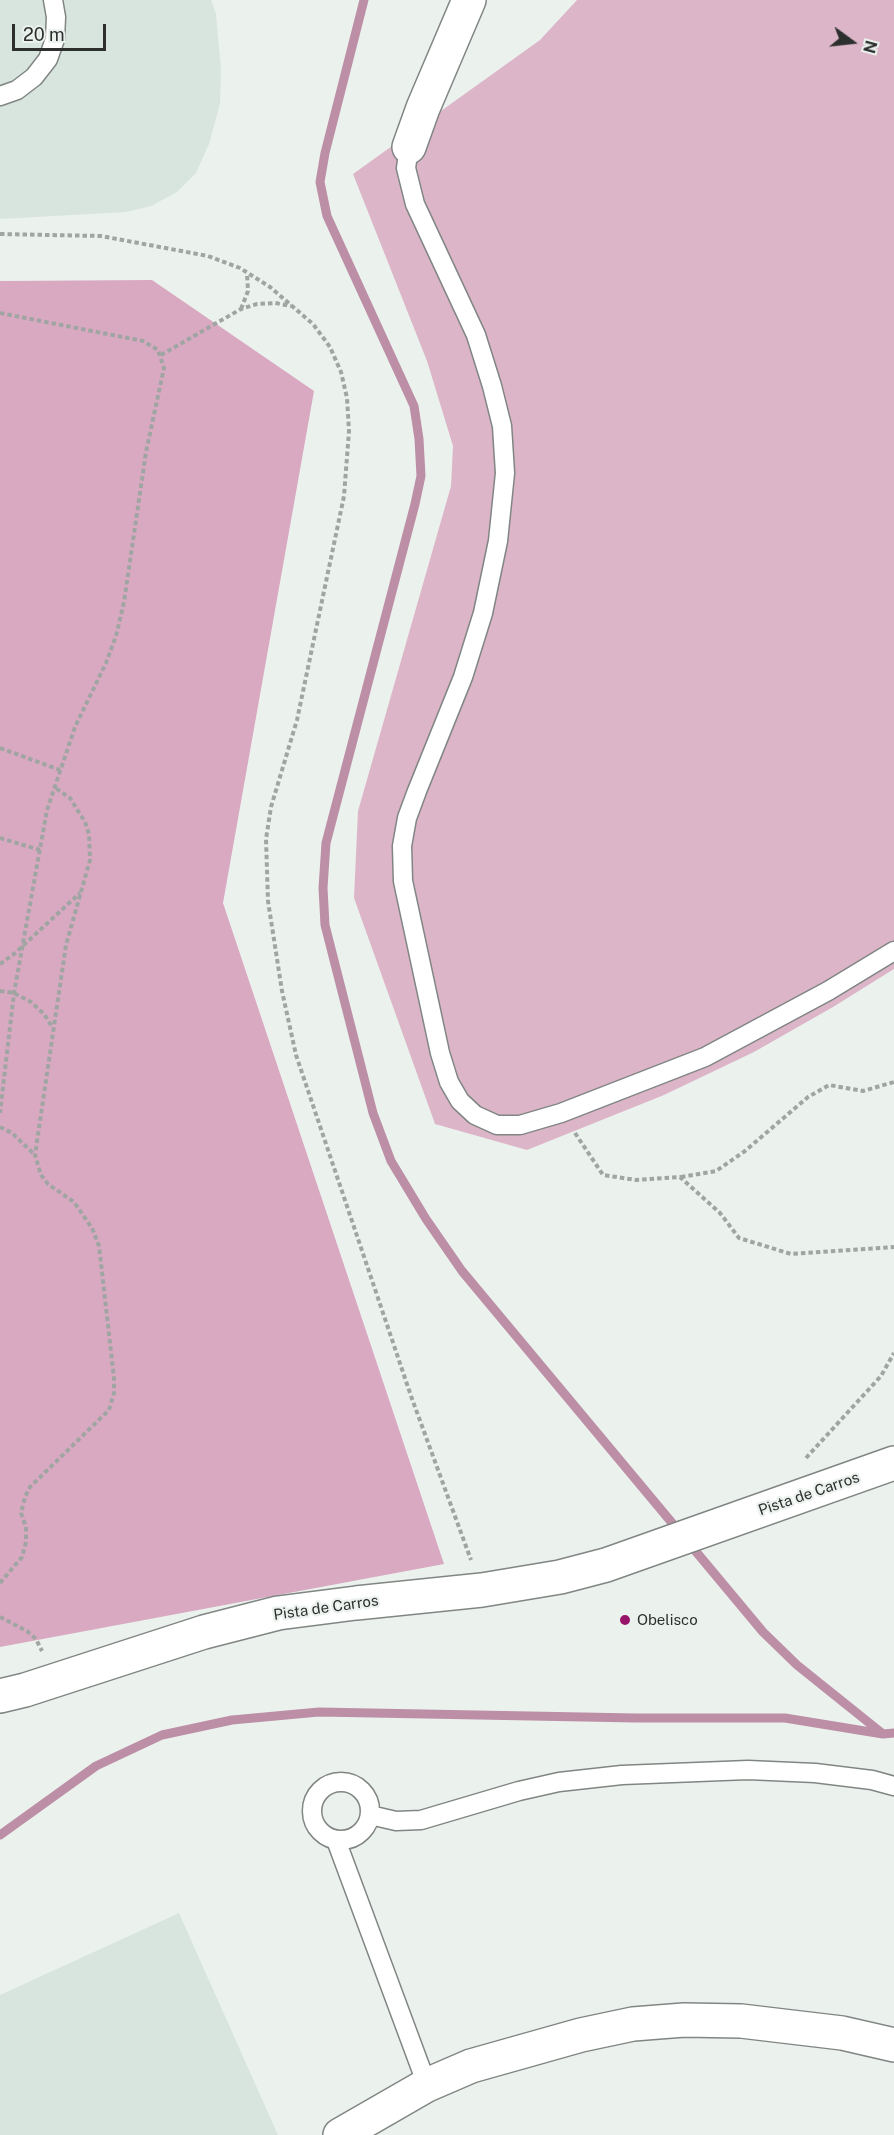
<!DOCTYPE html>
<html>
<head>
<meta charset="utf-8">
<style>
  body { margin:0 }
  #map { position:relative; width:894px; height:2135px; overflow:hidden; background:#ebf2ee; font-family:"Public Sans",sans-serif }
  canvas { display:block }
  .north { position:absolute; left:822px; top:12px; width:60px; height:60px; -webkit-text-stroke:4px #ebf2ee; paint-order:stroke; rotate:105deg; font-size:16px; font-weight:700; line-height:24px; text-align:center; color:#2d2f2e }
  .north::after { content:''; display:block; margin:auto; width:21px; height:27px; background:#2d2f2e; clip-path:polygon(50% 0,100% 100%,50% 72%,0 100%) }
  .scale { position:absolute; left:12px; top:24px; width:94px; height:27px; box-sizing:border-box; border:3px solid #2d2f2e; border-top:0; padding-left:8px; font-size:18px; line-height:21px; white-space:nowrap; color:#2d2f2e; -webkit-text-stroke:4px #ebf2ee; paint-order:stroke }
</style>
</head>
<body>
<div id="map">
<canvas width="894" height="2135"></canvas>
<div class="north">N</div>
<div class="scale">20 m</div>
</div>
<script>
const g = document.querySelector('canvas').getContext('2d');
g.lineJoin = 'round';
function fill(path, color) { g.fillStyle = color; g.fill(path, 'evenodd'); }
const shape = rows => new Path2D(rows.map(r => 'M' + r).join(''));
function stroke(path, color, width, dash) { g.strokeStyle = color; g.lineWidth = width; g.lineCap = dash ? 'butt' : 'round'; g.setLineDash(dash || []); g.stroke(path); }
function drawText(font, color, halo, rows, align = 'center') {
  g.font = font + ' "Public Sans",sans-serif'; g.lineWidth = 4.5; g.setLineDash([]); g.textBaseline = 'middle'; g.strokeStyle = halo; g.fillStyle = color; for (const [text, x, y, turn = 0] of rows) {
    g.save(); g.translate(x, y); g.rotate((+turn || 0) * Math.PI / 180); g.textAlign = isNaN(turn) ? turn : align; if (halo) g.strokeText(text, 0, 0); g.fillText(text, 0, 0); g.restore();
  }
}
const built = shape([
  [0,0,211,0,216,14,221,69,220,104,209,144,196,173,177,192,151,206,126,212,0,219],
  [179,1913,278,2135,0,2135,0,1995]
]);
const green = shape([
  [577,0,894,0,894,969,833,1007,754,1052,664,1095,527,1150,435,1124,354,898,358,811,451,486,453,446,427,361,353,174,540,40]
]);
const forest = shape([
  [152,280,314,391,223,903,444,1564,0,1647,0,281]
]);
const stream = shape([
  [364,0,325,153,320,182,327,216,414,406,419,439,421,476,415,504,326,843,323,888,325,925,373,1113,391,1161,426,1219,462,1271,763,1632,797,1665,883,1734],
  [0,1835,96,1766,162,1735,232,1720,319,1712,636,1718,785,1718,883,1734,894,1733]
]);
const path = shape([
  [0,234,101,236,208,256,240,268,270,287,313,324,330,347,341,372,347,398,349,431,344,496,297,720,271,807,266,839,268,901,282,991,296,1055,411,1396,471,1560],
  [241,309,248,291,247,273],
  [0,313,143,341,158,350,164,368,146,452,124,602,116,636,106,663,75,727,47,810,14,993,0,1113],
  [161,355,241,309,257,304,275,303,291,306],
  [0,748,60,770],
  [0,838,40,850],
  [0,964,14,954,80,893],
  [0,991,14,993,31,1002,44,1014,53,1028],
  [0,1127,12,1133,34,1154],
  [575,1133,603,1175,636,1180,680,1177,720,1213,739,1238,791,1254,894,1247],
  [681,1177,716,1171,745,1151,808,1097,829,1085,863,1091,894,1082],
  [806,1458,881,1376,894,1353],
  [0,1583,22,1557,26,1542,26,1527,21,1513,25,1497,30,1487,109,1410,114,1393,114,1378,99,1246,92,1228,74,1202,48,1184,41,1175,35,1155,66,945,90,860,89,834,85,822,70,798,54,787],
  [0,1617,27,1631,36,1639,42,1651]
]);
const lane = shape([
  [0,96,17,90,34,77,48,59,55,39,56,17,53,0],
  [409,147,406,168,415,204,476,335,492,386,502,426,505,473,498,541,483,613,463,677,417,791,407,818,402,846,403,881,440,1053,449,1082,460,1101,475,1115,497,1125,520,1125,561,1113,705,1057,828,991,894,951],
  '312 1811a29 29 0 1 1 58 0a29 29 0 1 1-58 0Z',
  [370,1815,396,1821,421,1820,519,1791,559,1782,622,1775,748,1770,815,1773,872,1780,894,1786],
  [336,1840,427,2085]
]);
const street = shape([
  [409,147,423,108,469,0],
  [0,1696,25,1690,204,1632,278,1613,356,1603,482,1590,560,1577,606,1565,894,1463],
  [340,2135,427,2085,471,2066,581,2035,633,2024,684,2020,741,2021,842,2033,894,2045]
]);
const markers = [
  [625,1620,6,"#98146a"]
];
const streetNames = [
  ["Pista de Carros",809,1494,-19],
  ["Pista de Carros",326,1608,-8]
];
const poiNames = [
  ["Obelisco",637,1620]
];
fill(built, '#d8e5de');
fill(green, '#dcb5c8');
fill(forest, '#d9a9c1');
stroke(stream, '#bd8fa6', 9);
stroke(lane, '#808683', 21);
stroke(street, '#808683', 36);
stroke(path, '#a0a5a3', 4, [4.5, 3]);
stroke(lane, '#fff', 18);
stroke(street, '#fff', 33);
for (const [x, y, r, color] of markers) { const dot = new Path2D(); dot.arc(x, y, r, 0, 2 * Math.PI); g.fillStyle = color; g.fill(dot); stroke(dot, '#ebf2ee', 2); }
drawText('15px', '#2d2f2e', '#ebf2ee', streetNames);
drawText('15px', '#2d2f2e', '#ebf2ee', poiNames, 'left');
</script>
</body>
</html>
